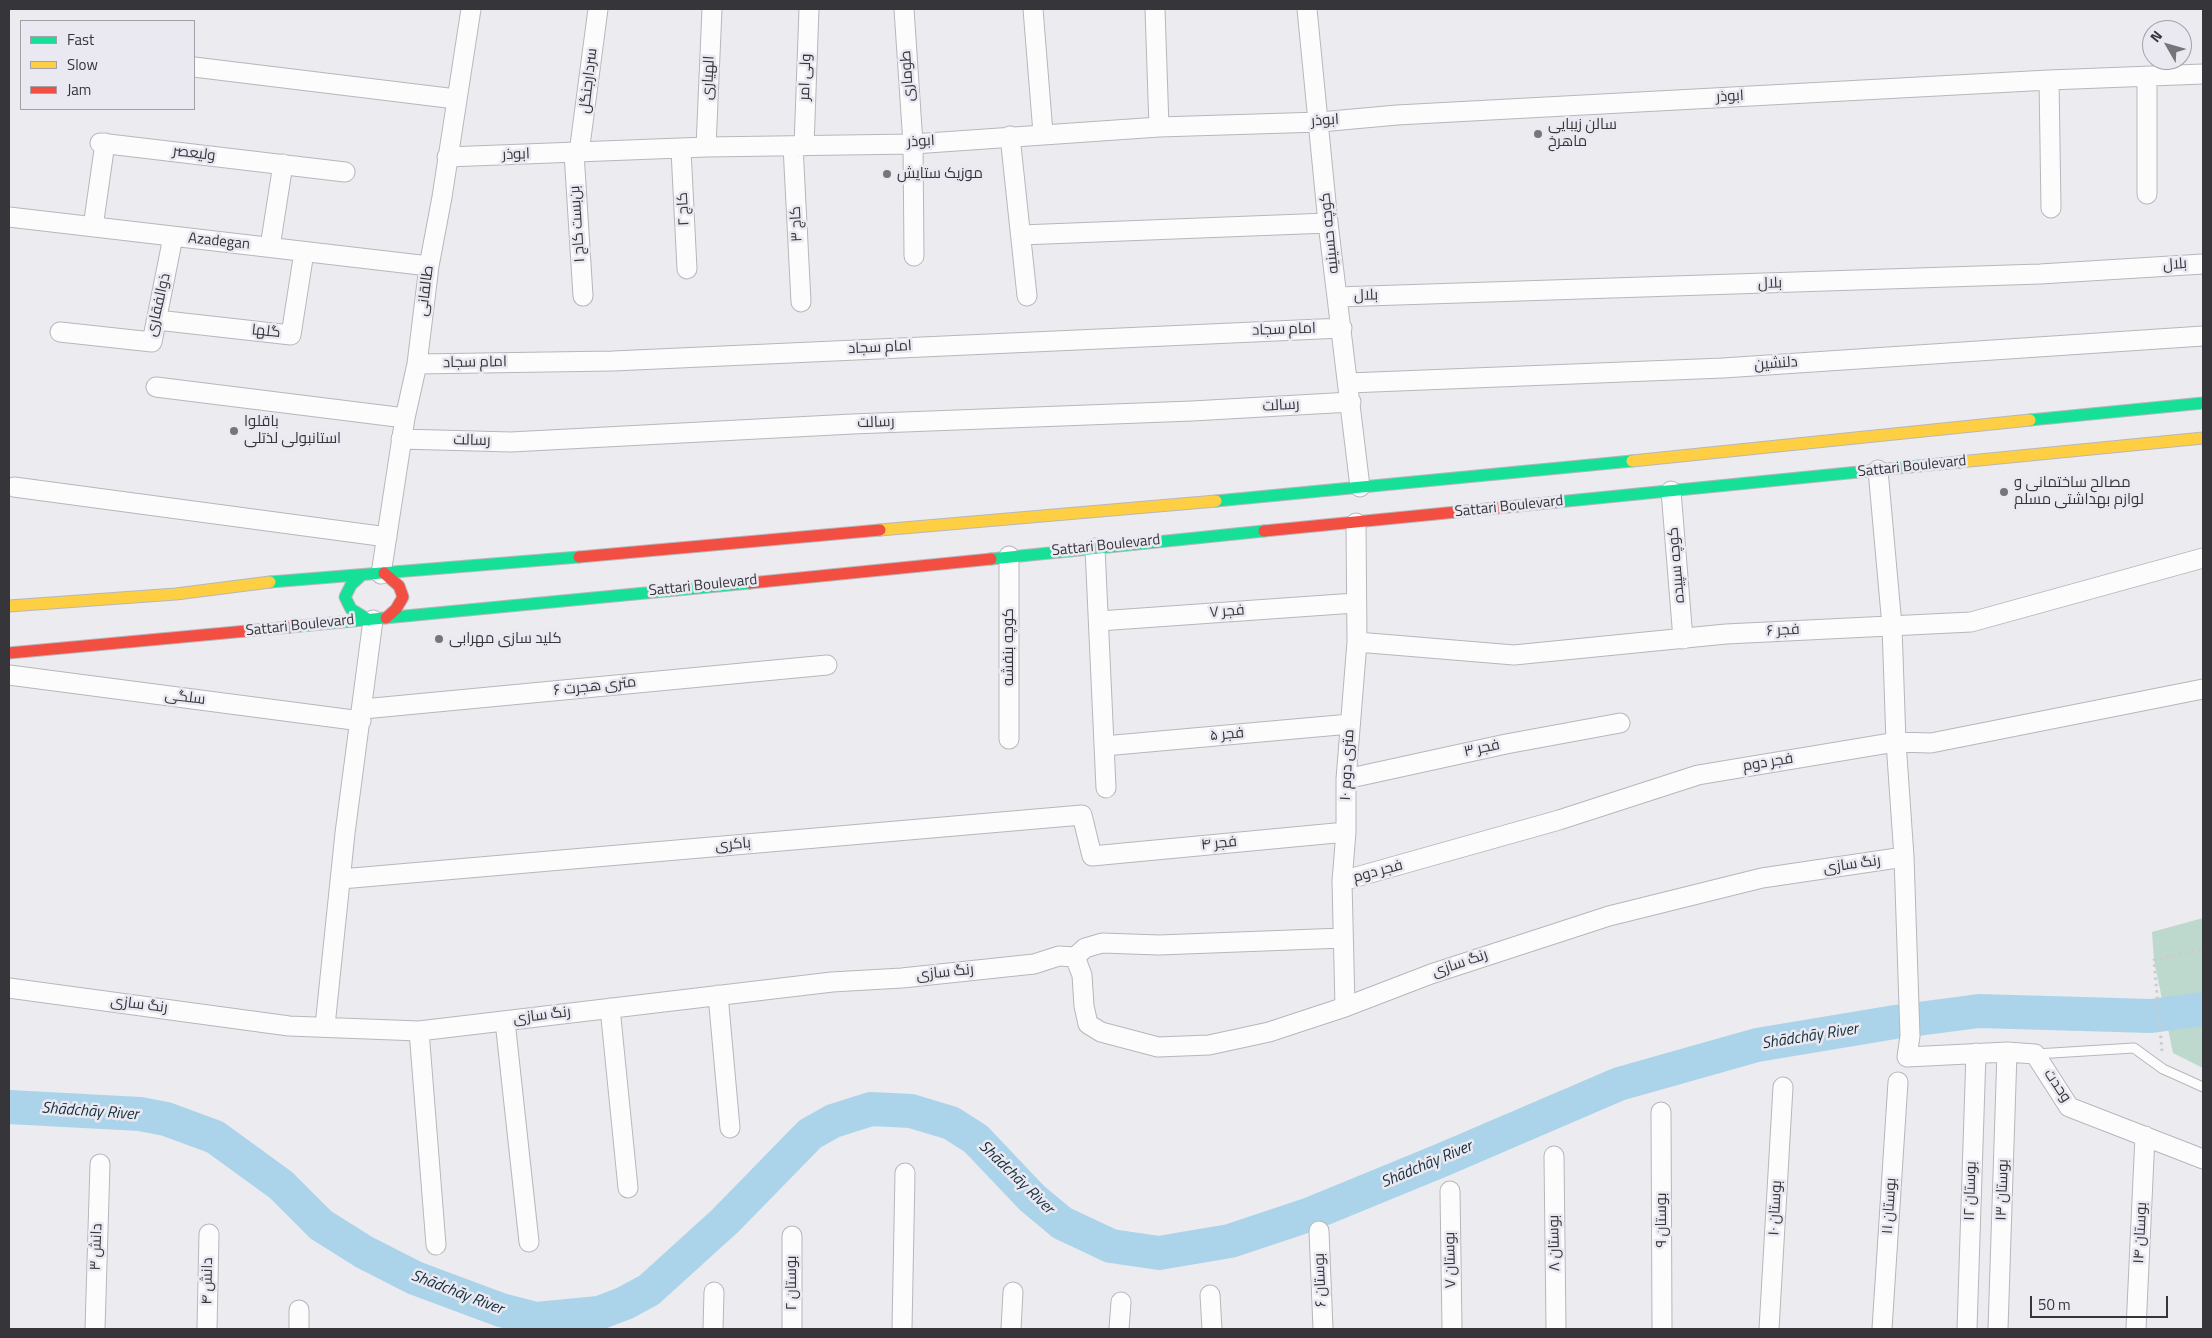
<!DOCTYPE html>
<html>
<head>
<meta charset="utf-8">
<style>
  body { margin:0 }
  #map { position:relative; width:2212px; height:1338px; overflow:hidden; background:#ebebf0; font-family:"Titillium Web",sans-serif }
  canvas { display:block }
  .frame { position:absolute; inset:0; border:10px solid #36363a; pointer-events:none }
  .legend { position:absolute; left:20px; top:20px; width:175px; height:90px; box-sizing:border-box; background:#eae9f2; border:1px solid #a2a1a8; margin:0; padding:6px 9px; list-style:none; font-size:15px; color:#36363a }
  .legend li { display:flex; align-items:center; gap:10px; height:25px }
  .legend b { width:25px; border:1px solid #a2a1a8 }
  .north { position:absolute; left:2142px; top:20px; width:50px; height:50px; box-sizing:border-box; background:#eae9f2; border:1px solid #a2a1a8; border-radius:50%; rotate:308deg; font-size:14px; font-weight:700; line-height:20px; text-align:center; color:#36363a }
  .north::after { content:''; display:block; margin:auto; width:18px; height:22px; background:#75757a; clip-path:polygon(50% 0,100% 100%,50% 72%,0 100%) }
  .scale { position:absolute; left:2030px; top:1296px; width:138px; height:22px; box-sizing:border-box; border:2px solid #36363a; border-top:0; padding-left:6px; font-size:15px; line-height:18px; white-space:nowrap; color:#36363a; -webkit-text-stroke:4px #eae9f2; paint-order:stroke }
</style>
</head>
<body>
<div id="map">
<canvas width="2212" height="1338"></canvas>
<div class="frame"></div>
<ul class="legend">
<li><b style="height:6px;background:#16e098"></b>Fast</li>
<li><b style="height:6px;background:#ffcf43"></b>Slow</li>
<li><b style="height:6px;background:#f24e42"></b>Jam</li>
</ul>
<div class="north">N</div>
<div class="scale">50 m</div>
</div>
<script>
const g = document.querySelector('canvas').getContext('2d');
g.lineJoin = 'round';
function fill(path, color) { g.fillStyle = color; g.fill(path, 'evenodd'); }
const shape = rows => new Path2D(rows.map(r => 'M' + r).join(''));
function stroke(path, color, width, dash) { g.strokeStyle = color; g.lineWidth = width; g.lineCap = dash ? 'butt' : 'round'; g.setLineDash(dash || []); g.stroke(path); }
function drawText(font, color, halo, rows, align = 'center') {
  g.font = font + ' "Titillium Web",Cairo,sans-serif'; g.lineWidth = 5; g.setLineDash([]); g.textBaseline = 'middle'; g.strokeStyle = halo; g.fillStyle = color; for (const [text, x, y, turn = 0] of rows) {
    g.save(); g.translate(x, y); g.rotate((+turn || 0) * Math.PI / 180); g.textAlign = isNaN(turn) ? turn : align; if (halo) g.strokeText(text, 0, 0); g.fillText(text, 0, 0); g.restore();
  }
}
const green = shape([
  [2203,918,2203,1068,2173,1053,2154,960,2152,932]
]);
const river = shape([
  [9,1107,140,1114,166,1119,215,1137,281,1185,321,1225,364,1252,415,1278,501,1310,536,1319,599,1313,625,1303,649,1290,725,1221,810,1134,833,1121,871,1109,911,1111,951,1123,976,1139,1032,1198,1062,1223,1111,1246,1159,1253,1230,1241,1308,1215,1442,1160,1619,1084,1757,1045,1895,1022,1979,1011,2151,1016,2203,1009]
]);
const path = shape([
  [2162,1051,2154,960,2203,949]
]);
const lane = shape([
  [2036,1054,2134,1048,2163,1069,2203,1087]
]);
const street = shape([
  [904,9,913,144,914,256],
  [1033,9,1043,133],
  [1155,9,1159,127],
  [1307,9,1328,223,1360,487],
  [194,67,456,99],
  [2147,76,2147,194],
  [2049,80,2051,208],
  [1010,136,1027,296],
  [100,143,345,172],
  [793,146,801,302],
  [804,146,809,9],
  [706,147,712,9],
  [681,150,687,269],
  [574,153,583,296],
  [579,153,598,9],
  [447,157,706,147,913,144,1159,127,1320,122,1397,115,2049,80,2203,74],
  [9,217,429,266],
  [93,227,105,143],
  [1021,235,1328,223],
  [270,247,283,164],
  [1337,297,2040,274,2203,264],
  [157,320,291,335,304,252],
  [60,332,152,342,173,237],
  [417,364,613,361,1342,328],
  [1349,383,1723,368,2203,336],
  [156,387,405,418],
  [401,439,511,442,852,424,1192,411,1351,402],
  [1878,470,1892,626,1896,742,1904,857,1910,1036,1907,1057,2007,1052,2035,1054,2069,1107,2203,1159],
  [14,487,387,537],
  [1671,491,1683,639],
  [1095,548,1106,788],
  [1009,556,1009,739],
  [381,574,405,418,417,364,429,266,442,197,471,9],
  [1099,621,1355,603],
  [1357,642,1514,655,1726,634,1971,622,2203,558],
  [9,675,361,721],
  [363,709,827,665],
  [1104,746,1350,724],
  [1346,779,1506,744,1620,723],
  [341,879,1082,815,1092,856,1346,832],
  [1342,881,1559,820,1698,775,1896,742,1931,743,2203,689],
  [1075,957,1082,975,1084,1006,1088,1024,1101,1032,1158,1047,1209,1045,1269,1032,1345,1007,1431,974,1609,916,1762,878,1904,857],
  [9,988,289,1026,419,1031,832,982,902,978,1034,964,1059,956,1075,957,1085,948,1102,943,1159,945,1343,938],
  [718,995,730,1128],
  [1345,1007,1342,881,1346,832,1346,779,1357,642,1356,523],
  [610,1008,628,1188],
  [505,1021,529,1242],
  [325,1026,345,833,373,620],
  [419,1031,436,1245],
  [1661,1112,1662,1329],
  [1554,1156,1556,1329],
  [1450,1191,1452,1329],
  [1319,1231,1323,1329],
  [1210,1295,1212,1329],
  [95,1329,100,1164],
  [207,1329,209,1234],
  [299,1329,299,1310],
  [713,1329,714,1292],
  [792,1329,792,1236],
  [902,1329,905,1173],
  [1011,1329,1013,1292],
  [1119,1329,1121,1302],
  [1769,1329,1783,1087],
  [1882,1329,1898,1082],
  [1967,1329,1976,1053],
  [1998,1329,2007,1052],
  [2136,1329,2145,1136]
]);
const fast = shape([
  [2030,420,2203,403],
  [1216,501,1632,461],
  [1517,506,1959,462],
  [991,559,1264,531],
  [362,575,351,585,345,597,351,609,369,620],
  [270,582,579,557],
  [290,627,750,583]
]);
const slow = shape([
  [1632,461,2030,420],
  [1959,462,2203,438],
  [880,530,1216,501],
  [9,606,176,594,270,582]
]);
const jam = shape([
  [1264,531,1517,506],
  [579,557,880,530],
  [384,573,399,586,403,597,396,609,386,618],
  [750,583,991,559],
  [9,653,290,627]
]);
const markers = [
  [1538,134,5,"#75757a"],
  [887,174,5,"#75757a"],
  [234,431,5,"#75757a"],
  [2004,492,5,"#75757a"],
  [439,639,5,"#75757a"]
];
const streetNames = [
  ["طوماری",908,76,-94],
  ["ولی امر",806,77,-88],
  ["الهیاری",709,78,-87],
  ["سردارجنگل",589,81,-83],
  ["ابوذر",1730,97,-3],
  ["ابوذر",1325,121,-4],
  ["ابوذر",921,142,-3],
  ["ولیعصر",194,154,7],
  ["ابوذر",516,155,-2],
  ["کاج ۲",684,209,-93],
  ["بن‌بست کاج ۱",578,224,-94],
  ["کاج ۳",797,224,-93],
  ["کوچه حسینیه",1330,233,-96],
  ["Azadegan",219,242,6],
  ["بلال",2175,265,-4],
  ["بلال",1770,284,-2],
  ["طالقانی",426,291,-83],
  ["بلال",1366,296,-2],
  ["ذوالفقاری",159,305,-77],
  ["امام سجاد",1284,330,-2],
  ["گلها",266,332,6],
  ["امام سجاد",880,348,-3],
  ["امام سجاد",475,363,-1],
  ["دلنشین",1776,364,-4],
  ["رسالت",1281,406,-3],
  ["رسالت",876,423,-2],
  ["رسالت",472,441,1],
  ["Sattari Boulevard",1912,467,-6],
  ["Sattari Boulevard",1509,507,-6],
  ["Sattari Boulevard",1106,546,-6],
  ["کوچه سپیده",1677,565,-95],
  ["Sattari Boulevard",703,586,-6],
  ["فجر ۷",1227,612,-4],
  ["Sattari Boulevard",300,626,-6],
  ["فجر ۶",1783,631,-3],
  ["کوچه بنفشه",1009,647,-90],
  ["۶ متری هجرت",595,687,-6],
  ["سلگی",185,698,7],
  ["فجر ۵",1227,735,-5],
  ["فجر ۳",1482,749,-12],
  ["فجر دوم",1768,763,-9],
  ["۱۰ متری دوم",1348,765,-87],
  ["فجر ۴",1219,844,-6],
  ["باکری",733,845,-5],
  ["رنگ سازی",1852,865,-8],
  ["فجر دوم",1378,872,-15],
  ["رنگ سازی",1460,964,-19],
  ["رنگ سازی",945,973,-6],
  ["رنگ سازی",139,1005,7],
  ["رنگ سازی",542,1016,-7],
  ["وحدت",2057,1086,56],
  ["بوستان ۱۳",2003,1190,-88],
  ["بوستان ۱۲",1971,1191,-88],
  ["بوستان ۱۱",1890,1206,-86],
  ["بوستان ۱۰",1776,1208,-87],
  ["بوستان ۹",1662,1220,-90],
  ["بوستان ۱۴",2141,1233,-87],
  ["بوستان ۸",1555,1243,-91],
  ["دانش ۳",97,1247,-88],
  ["بوستان ۷",1451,1260,-91],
  ["بوستان ۶",1321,1280,-92],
  ["دانش ۴",208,1281,-89],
  ["بوستان ۲",792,1283,-90]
];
const poiNames = [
  ["سالن زیبایی",1548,125],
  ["ماهرخ",1548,142],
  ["موزیک ستایش",897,174],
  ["باقلوا",244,422],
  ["استانبولی لذتلی",244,439],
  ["مصالح ساختمانی و",2014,483],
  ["لوازم بهداشتی مسلم",2014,500],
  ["کلید سازی مهرابی",449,639]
];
const waterNames = [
  ["Shādchāy River",1810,1037,-9],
  ["Shādchāy River",90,1112,4],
  ["Shādchāy River",1427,1165,-23],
  ["Shādchāy River",1016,1178,44],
  ["Shādchāy River",457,1293,21]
];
fill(green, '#bdd8cd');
stroke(river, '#abd4ea', 34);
stroke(lane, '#b7b7bb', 11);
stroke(street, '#b7b7bb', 21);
stroke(fast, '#b7b7bb', 13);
stroke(slow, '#b7b7bb', 13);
stroke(jam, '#b7b7bb', 13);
stroke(path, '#ccccce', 3, [2.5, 4]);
stroke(lane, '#fcfcfd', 9);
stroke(street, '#fcfcfd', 19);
stroke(fast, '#16e098', 11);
stroke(slow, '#ffcf43', 11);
stroke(jam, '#f24e42', 11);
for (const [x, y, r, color] of markers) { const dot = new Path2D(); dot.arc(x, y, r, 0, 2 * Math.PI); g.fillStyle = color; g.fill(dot); stroke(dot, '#eae9f2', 2); }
drawText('15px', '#36363a', '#eae9f2', streetNames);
drawText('15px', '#36363a', '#eae9f2', poiNames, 'left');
drawText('italic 16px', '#122e3b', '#eae9f2', waterNames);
</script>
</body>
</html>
